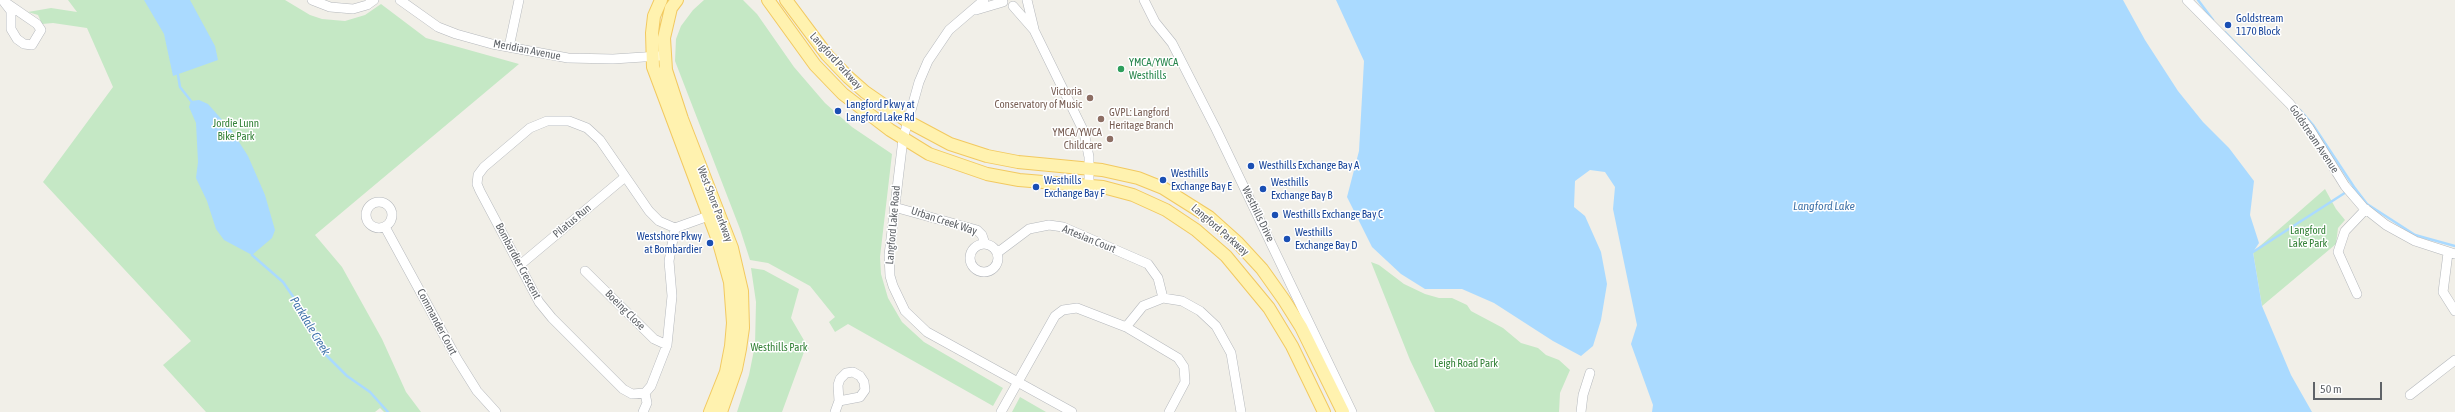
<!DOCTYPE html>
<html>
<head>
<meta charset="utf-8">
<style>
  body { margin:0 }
  #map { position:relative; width:2455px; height:412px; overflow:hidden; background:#f1efe8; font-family:"Asap Condensed",sans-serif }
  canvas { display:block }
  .scale { position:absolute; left:2313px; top:382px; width:69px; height:18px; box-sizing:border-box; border:2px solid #5f6368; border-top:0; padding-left:5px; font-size:12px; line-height:14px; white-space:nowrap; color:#5f6368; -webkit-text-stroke:3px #fff; paint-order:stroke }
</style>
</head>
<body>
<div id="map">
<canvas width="2455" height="412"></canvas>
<div class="scale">50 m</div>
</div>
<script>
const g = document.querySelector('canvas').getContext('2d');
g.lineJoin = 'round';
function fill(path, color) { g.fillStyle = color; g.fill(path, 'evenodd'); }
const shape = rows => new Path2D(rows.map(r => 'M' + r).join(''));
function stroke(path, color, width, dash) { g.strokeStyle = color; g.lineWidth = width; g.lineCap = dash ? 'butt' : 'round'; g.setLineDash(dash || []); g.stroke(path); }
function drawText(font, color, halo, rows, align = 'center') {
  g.font = font + ' "Asap Condensed",sans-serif'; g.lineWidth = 3; g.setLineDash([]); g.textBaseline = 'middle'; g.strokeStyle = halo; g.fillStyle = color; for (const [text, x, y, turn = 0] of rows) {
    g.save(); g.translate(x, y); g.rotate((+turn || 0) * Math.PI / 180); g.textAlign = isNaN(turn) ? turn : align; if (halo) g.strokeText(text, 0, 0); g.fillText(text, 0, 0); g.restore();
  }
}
const green = shape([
  [68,0,285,0,310,15,322,19,345,21,365,15,381,4,426,38,519,64,315,235,342,267,382,339,406,392,421,412,384,412,380,408,375,412,206,412,163,365,191,341,43,182,113,87,87,28,53,23,42,24,38,15,28,12,51,8,77,12],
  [704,0,743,0,757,14,794,67,825,103,852,127,892,154,880,257,881,274,888,298,902,322,924,342,1003,388,993,406,848,324,835,332,829,322,835,317,810,286,768,263,750,260,740,229,675,61,676,39,681,26,693,10],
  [2325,189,2336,209,2345,220,2338,228,2336,244,2262,306,2253,252],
  [1371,262,1379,265,1404,284,1425,294,1439,298,1452,298,1467,305,1471,311,1503,328,1521,343,1538,348,1546,355,1559,360,1570,370,1560,393,1559,412,1435,412,1410,360],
  [751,268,764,270,799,289,791,318,809,349,804,352,782,412,737,412,749,375,755,345,756,302],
  [1020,397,1046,412,1012,412]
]);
const water = shape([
  [144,0,190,0,215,46,218,60,173,76,164,34],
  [1336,0,2123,0,2145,40,2178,91,2203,122,2229,148,2254,181,2250,215,2259,243,2253,252,2262,306,2291,375,2312,412,1652,412,1653,405,1631,344,1637,325,1613,209,1615,187,1605,172,1590,170,1575,181,1574,207,1585,216,1601,252,1607,284,1601,320,1593,346,1581,356,1553,341,1494,303,1462,289,1425,289,1401,274,1372,247,1347,197,1359,151,1364,61],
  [199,100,208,104,232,131,248,156,265,195,275,230,272,238,252,255,224,240,216,229,207,201,196,178,198,162,196,123,189,107,191,101]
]);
const stream = shape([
  [2198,0,2213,20],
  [2225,32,2265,73],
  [178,75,180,87,191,101],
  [2300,110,2313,125,2354,187],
  [2253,252,2354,187,2367,204,2415,235,2455,246],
  [252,255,283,282,303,311,326,355,347,376,370,392,388,412]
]);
const minor = shape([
  [2,0,37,24,41,30,32,45,24,44,17,39,11,29,11,11,4,2],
  [312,0,330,7,353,9,367,5,374,0],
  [400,0,438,27,456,34,492,44,568,58,613,59,659,56],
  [984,0,949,30,928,61,919,82,903,139,889,255,890,276,893,286,905,311,927,332,1072,412],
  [1027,0,1034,29],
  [1144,0,1155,22,1172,43,1216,129,1352,412],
  [2187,0,2290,104,2309,128,2345,186,2363,207,2386,225,2415,241,2455,254],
  [1013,6,1034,30,1084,132,1089,157,1089,186],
  [976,10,1003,2],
  [509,47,519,0],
  '366 215a13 13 0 1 1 26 0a13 13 0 1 1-26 0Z',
  [894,207,977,230,982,235,985,244],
  [385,227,457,359,477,391,496,412],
  [675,228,669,261,672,296,667,345,651,386,645,393,632,394,623,389,552,318,539,302,480,191,477,184,478,175,484,167,530,128,547,121,569,121,587,128,600,140,649,211,659,221,675,228,714,214],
  '970 258a14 14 0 1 1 28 0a14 14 0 1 1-28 0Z',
  [997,253,1029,229,1049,225,1063,227,1148,264,1158,278,1163,298],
  [2448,253,2443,292,2455,311],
  [520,265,625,177],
  [585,271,654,339,667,345],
  [2357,294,2338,252,2345,231,2366,209],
  [1126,327,1143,306,1163,298,1182,301,1200,311,1216,326,1231,353,1241,412],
  [2410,395,2455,360],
  [643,412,647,403,645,393],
  [835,412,839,401,838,385,840,379,846,373,853,372,860,376,864,382,865,390,860,397,839,401],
  [1001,412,1055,316,1063,310,1077,308,1126,327,1178,358,1184,367,1185,382,1169,412],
  [1581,412,1583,395,1590,373]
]);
const major = shape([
  [661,0,654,16,652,33,653,67,719,243,730,282,733,323,731,346,726,372,710,412],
  [677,0,671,8,664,38,666,70,682,119,732,248,742,291,743,328,740,349,736,369,721,412],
  [768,0,815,65,843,94,890,130,929,154,987,174,1019,180,1103,187,1133,195,1166,210,1196,230,1226,256,1269,308,1292,346,1324,412],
  [786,0,827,55,848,77,865,92,907,121,950,144,987,156,1018,162,1102,170,1138,178,1163,188,1209,217,1238,243,1262,269,1284,300,1301,327,1343,412]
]);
const markers = [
  [2228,25,4,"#1a4fb4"],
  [1121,69,4,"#2e9e5b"],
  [1090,98,4,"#8d6e63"],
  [838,111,4,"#1a4fb4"],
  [1101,119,4,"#8d6e63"],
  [1110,139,4,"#8d6e63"],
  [1251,166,4,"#1a4fb4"],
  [1163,180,4,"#1a4fb4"],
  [1036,187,4,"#1a4fb4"],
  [1263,189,4,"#1a4fb4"],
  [1275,215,4,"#1a4fb4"],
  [1287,239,4,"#1a4fb4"],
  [710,243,4,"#1a4fb4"]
];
const transitNames = [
  ["Goldstream",2236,19],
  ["1170 Block",2236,32],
  ["Langford Pkwy at",846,105],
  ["Langford Lake Rd",846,118],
  ["Westhills Exchange Bay A",1259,166],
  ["Westhills",1171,174],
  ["Exchange Bay E",1171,187],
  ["Westhills",1044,181],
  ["Exchange Bay F",1044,194],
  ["Westhills",1271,183],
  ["Exchange Bay B",1271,196],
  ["Westhills Exchange Bay C",1283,215],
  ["Westhills",1295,233],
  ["Exchange Bay D",1295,246],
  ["Westshore Pkwy",702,237,"right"],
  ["at Bombardier",702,250,"right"]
];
const streetNames = [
  ["Meridian Avenue",527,50,11],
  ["Langford Parkway",836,61,48],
  ["Goldstream Avenue",2314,139,56],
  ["West Shore Parkway",715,204,69],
  ["Westhills Drive",1258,214,64],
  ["Pilatus Run",572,221,-40],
  ["Urban Creek Way",944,221,18],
  ["Langford Lake Road",893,225,-85],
  ["Langford Parkway",1220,230,41],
  ["Artesian Court",1089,239,22],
  ["Bombardier Crescent",518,261,62],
  ["Boeing Close",625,310,45],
  ["Commander Court",437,322,62]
];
const leisureNames = [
  ["YMCA/YWCA",1129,63],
  ["Westhills",1129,76]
];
const educationNames = [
  ["Victoria",1082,92],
  ["Conservatory of Music",1082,105],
  ["GVPL: Langford",1109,113,"left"],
  ["Heritage Branch",1109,126,"left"],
  ["YMCA/YWCA",1102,133],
  ["Childcare",1102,146]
];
const parkNames = [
  ["Jordie Lunn",236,124],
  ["Bike Park",236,137],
  ["Langford",2308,231],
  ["Lake Park",2308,244],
  ["Westhills Park",779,348],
  ["Leigh Road Park",1466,364]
];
const waterNames = [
  ["Langford Lake",1824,206],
  ["Parkdale Creek",310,326,59]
];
fill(green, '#c5e8c5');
fill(water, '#aadaff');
stroke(stream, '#aadaff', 2.5);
stroke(minor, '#b5b8bc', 10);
stroke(major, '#f2c960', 14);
stroke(minor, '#fff', 9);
stroke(major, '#fff2af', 12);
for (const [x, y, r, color] of markers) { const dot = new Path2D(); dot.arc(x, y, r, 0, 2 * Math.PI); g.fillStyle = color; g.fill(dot); stroke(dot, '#fff', 1.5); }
drawText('11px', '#164399', '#fff', transitNames, 'left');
drawText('11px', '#5f6368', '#fff', streetNames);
drawText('11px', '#27864d', '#fff', leisureNames, 'left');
drawText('11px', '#785e54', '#fff', educationNames, 'right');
drawText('11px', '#348238', '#fff', parkNames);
drawText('italic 12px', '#4174aa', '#fff', waterNames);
</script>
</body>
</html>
